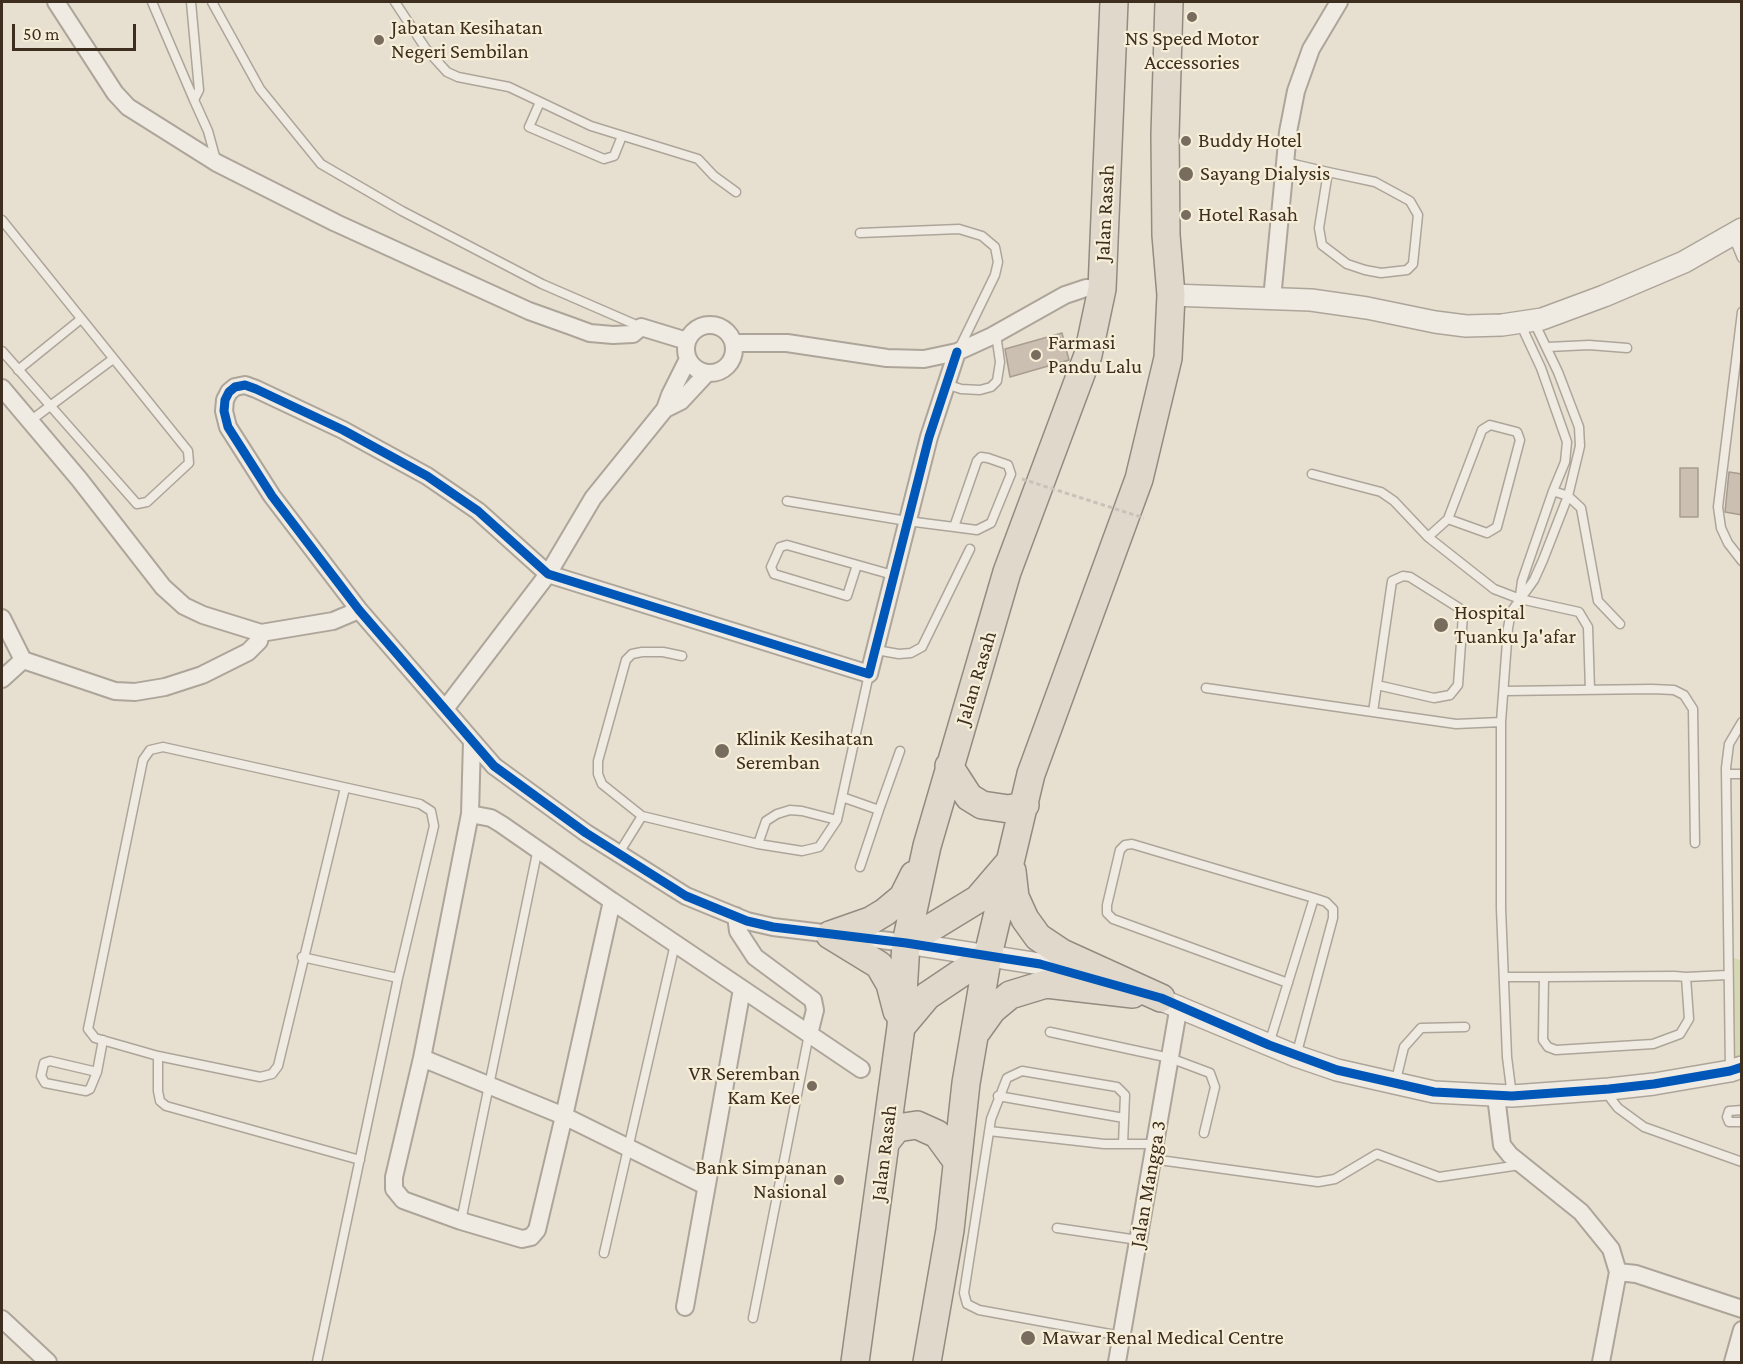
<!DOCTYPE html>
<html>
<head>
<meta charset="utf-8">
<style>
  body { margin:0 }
  #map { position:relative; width:1743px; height:1364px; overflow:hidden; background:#e7e0d1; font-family:"Crimson Pro",serif }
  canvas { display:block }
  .frame { position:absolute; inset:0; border:3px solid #3d2e20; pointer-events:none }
  .scale { position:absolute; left:12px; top:24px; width:124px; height:27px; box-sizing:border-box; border:3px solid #3d2e20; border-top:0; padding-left:8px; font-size:18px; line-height:21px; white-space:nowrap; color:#3d2e20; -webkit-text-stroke:4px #f7eed8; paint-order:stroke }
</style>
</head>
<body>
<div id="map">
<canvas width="1743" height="1364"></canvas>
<div class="frame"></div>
<div class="scale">50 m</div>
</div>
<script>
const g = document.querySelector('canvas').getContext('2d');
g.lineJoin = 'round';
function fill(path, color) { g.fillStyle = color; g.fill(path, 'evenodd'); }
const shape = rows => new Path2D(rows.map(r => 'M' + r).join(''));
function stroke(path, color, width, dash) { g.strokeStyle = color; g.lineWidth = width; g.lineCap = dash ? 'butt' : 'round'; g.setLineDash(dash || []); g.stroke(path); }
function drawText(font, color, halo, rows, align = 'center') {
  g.font = font + ' "Crimson Pro",serif'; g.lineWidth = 4.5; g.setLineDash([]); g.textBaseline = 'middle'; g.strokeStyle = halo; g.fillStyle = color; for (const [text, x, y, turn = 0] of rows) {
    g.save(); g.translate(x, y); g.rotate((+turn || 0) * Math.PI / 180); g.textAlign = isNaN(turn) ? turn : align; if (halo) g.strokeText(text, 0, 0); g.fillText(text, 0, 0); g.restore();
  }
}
const green = shape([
  [1729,956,1742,961,1741,1054,1729,1061]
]);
const building = shape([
  [1062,333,1069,360,1010,377,1005,349,1062,333],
  [1680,468,1698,468,1698,517,1680,517,1680,468],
  [1729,472,1742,474,1742,515,1725,512,1729,472]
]);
const service = shape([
  [152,2,194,100],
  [191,2,199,90,194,100,208,131,216,160],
  [212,2,260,89,321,164,402,211,542,284,641,327],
  [395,2,426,49,447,72,458,77,509,87,591,126,698,159,714,176,736,192],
  [540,102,529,127,604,159,614,156,622,136],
  [1285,162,1328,172,1375,182,1410,201,1418,215,1413,264,1407,270,1381,273,1365,270,1347,264,1322,245,1319,228,1328,172],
  [2,220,188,451,189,463,147,502,137,504,2,351],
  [860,233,959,229,982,236,995,247,998,262,995,275,959,349],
  [1733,236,1742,258],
  [1742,312,1718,507,1721,528,1728,543,1742,561],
  [1548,347,1589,345,1627,348],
  [18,370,81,319],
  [946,384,961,389,980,390,991,387,997,381,1000,362,996,334],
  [30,421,113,359],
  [1312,474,1381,492,1394,501,1428,537,1494,589,1520,599,1579,612,1588,627,1590,690],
  [1553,491,1568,496,1581,508,1598,601,1620,624],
  [787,501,907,521,954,527,977,530,991,523,1011,474,1008,465,988,458,981,457,977,461,954,527],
  [1428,537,1448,519,1482,430,1490,425,1517,432,1520,440,1497,527,1487,533,1448,519],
  [857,565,847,596,774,574,771,567,780,547,787,545,893,575],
  [1520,596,1522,581,1553,491,1565,462,1567,442,1541,368,1520,323],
  [876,650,899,654,911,653,922,647,970,549],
  [1206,688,1456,724,1501,722],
  [1504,691,1652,689,1674,690,1684,695,1693,709,1695,843],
  [1373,712,1392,581,1403,576,1410,577,1459,608,1463,615,1458,685,1450,695,1434,698,1377,685],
  [1726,774,1742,774],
  [842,797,879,810,860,867],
  [879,810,900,751],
  [642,816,602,784,598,774,598,761,626,660,632,654,642,652,663,652,682,656],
  [758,844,766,821,777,814,790,810,802,811,837,820],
  [619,853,642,816,758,844,802,851,819,847,837,820,869,674],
  [302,957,398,978],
  [1504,977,1544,977,1674,976,1686,977,1689,1019,1680,1034,1653,1044,1556,1050,1548,1047,1543,1040,1544,977],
  [1686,977,1727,975],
  [1288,983,1113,919,1107,913,1107,905,1120,850,1125,845,1132,844,1314,898,1326,902,1333,909,1333,918,1296,1056],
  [1050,1032,1170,1058,1210,1073,1215,1087,1204,1133],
  [1269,1044,1314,898],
  [158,1056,158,1091,160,1101,166,1106,360,1160],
  [1730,1071,1726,768,1729,744,1742,722],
  [97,1072,50,1061,44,1063,41,1076,45,1083,86,1091,90,1089,97,1072,103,1040],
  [1395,1084,1404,1047,1421,1028,1465,1027],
  [1609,1089,1611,1099,1618,1108,1644,1127,1742,1162],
  [998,1096,1124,1118],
  [1512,1096,1507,1057,1501,908,1501,722,1508,628,1511,612,1534,580,1543,560,1568,496,1580,446,1579,427,1558,372,1534,322],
  [1742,1110,1729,1111,1727,1117,1729,1122,1742,1122],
  [989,1131,1104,1144,1146,1144,1155,1146],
  [1152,1159,1318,1182,1335,1179,1377,1154,1439,1177,1520,1165],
  [461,1221,538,848],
  [1057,1228,1138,1240],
  [604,1253,675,944],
  [753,1318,809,1034],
  [1121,1336,979,1310,967,1304,964,1293,991,1119,1007,1078,1022,1071,1117,1087,1125,1095,1123,1144],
  [317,1362,398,978,434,826,431,811,420,804,163,747,150,750,143,760,88,1029,95,1038,158,1056,260,1077,272,1074,278,1066,345,788]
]);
const minor = shape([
  [56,2,115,93,128,107,217,163,336,223,529,311,571,326,590,333,613,335,633,334,641,327,687,341],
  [1272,299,1288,132,1296,91,1311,49,1339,2],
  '686 349a24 24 0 1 1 48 0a24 24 0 1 1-48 0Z',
  [734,343,787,343,887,358,924,359,957,352,992,336,1065,295,1086,288,1102,289],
  [2,388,79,479,163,587,184,606,203,615,261,633,333,621,359,610],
  [665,409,681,401,707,373],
  [2,618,23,660,115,691,135,692,165,687,202,675,248,652,259,641,261,633],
  [2,679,23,660],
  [445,709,548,574,593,498,665,409,670,395,688,359],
  [472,741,470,814,422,1058,394,1177,394,1189,403,1200,461,1221,522,1239,531,1237,537,1230,564,1116,706,1186],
  [612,901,861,1069],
  [736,916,738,931,755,957,813,1000,815,1010,809,1034],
  [906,943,773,927,747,921,686,896,586,833,494,766,359,610,272,496,228,427,224,411,225,400,229,392,235,387,245,385,256,389,343,430,427,476,478,511,548,574,869,674,929,437,957,352],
  [422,1058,564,1116,612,901,501,824,491,818,470,814],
  [1496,1096,1502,1145,1510,1155,1581,1212,1611,1249,1618,1272,1601,1362],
  [1618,1272,1636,1274,1742,1309],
  [685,1307,742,989],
  [2,1319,48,1362],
  [1117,1362,1179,1005],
  [1733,1362,1742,1330]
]);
const tertiary = shape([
  [1171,295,1311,300,1367,308,1435,322,1466,326,1502,325,1542,319,1604,296,1684,262,1742,229],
  [906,943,1040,964,1103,981],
  [1147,994,1296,1056,1337,1070,1434,1092,1512,1096,1609,1089,1654,1084,1730,1071,1742,1067]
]);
const trunk = shape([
  [949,766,969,797,982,805,1009,809,1025,805],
  [1012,871,1015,897,1025,919,1038,937,1062,953,1161,998],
  [830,935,870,921,885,912,903,897,914,875],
  [830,935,879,965,890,984,897,1011],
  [906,943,978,899,1008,864],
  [901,1027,927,996,988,955],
  [977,1031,992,1010,1010,995,1046,984,1133,994],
  [885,1143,897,1128,917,1125,937,1134,956,1160],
  [855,1362,901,1027,906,943,927,846,1007,572,1088,355,1102,289,1114,2],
  [927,1362,950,1230,966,1083,988,955,1031,774,1139,479,1168,358,1171,295,1166,235,1165,135,1169,2]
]);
const pathBridge = shape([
  [1022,479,1144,518]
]);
const cycleway = shape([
  [957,352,929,437,869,674,548,574,478,511,427,476,343,430,256,389,245,385,235,387,229,392,225,400,224,411,228,427,272,496,359,610,494,766,586,833,686,896,747,921,773,927,906,943,1040,964,1161,998,1269,1045,1337,1070,1434,1092,1512,1096,1609,1089,1654,1084,1730,1071,1742,1067]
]);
const markers = [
  [1192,17,6,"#786c5e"],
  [379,40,6,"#786c5e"],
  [1186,141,6,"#786c5e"],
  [1186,174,8,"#786c5e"],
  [1186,215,6,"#786c5e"],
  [1036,355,6,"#786c5e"],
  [1441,625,8,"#786c5e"],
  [722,751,8,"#786c5e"],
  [812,1086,6,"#786c5e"],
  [839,1180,6,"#786c5e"],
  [1028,1338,8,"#786c5e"]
];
const poiNames = [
  ["Jabatan Kesihatan",391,28],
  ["Negeri Sembilan",391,52],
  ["NS Speed Motor",1192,39,"center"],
  ["Accessories",1192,63,"center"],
  ["Buddy Hotel",1198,141],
  ["Sayang Dialysis",1200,174],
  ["Hotel Rasah",1198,215],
  ["Farmasi",1048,343],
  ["Pandu Lalu",1048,367],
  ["Hospital",1454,613],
  ["Tuanku Ja'afar",1454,637],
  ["Klinik Kesihatan",736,739],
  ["Seremban",736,763],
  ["VR Seremban",800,1074,"right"],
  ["Kam Kee",800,1098,"right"],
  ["Bank Simpanan",827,1168,"right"],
  ["Nasional",827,1192,"right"],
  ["Mawar Renal Medical Centre",1042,1338]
];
const streetNames = [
  ["Jalan Rasah",1105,213,-87],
  ["Jalan Rasah",976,678,-73],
  ["Jalan Rasah",884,1153,-83],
  ["Jalan Mangga 3",1148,1184,-80]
];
fill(green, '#d6d7b3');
fill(building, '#cbbfb2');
stroke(building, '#a89c90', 1.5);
stroke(service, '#ada599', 11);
stroke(minor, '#ada599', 20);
stroke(tertiary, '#ada599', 24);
stroke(trunk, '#928b80', 30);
stroke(service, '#efebe3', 8);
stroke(minor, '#efebe3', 16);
stroke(tertiary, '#efebe3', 21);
stroke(trunk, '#e0d9cb', 27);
stroke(pathBridge, '#c8c2b9', 3, [4.5, 3]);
stroke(cycleway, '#0057b8', 9);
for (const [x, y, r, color] of markers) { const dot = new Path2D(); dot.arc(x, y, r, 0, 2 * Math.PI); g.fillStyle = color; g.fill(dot); stroke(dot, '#f7eed8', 2); }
drawText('21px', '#3d2e20', '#f7eed8', poiNames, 'left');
drawText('21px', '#3d2e20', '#f7eed8', streetNames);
</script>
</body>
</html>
